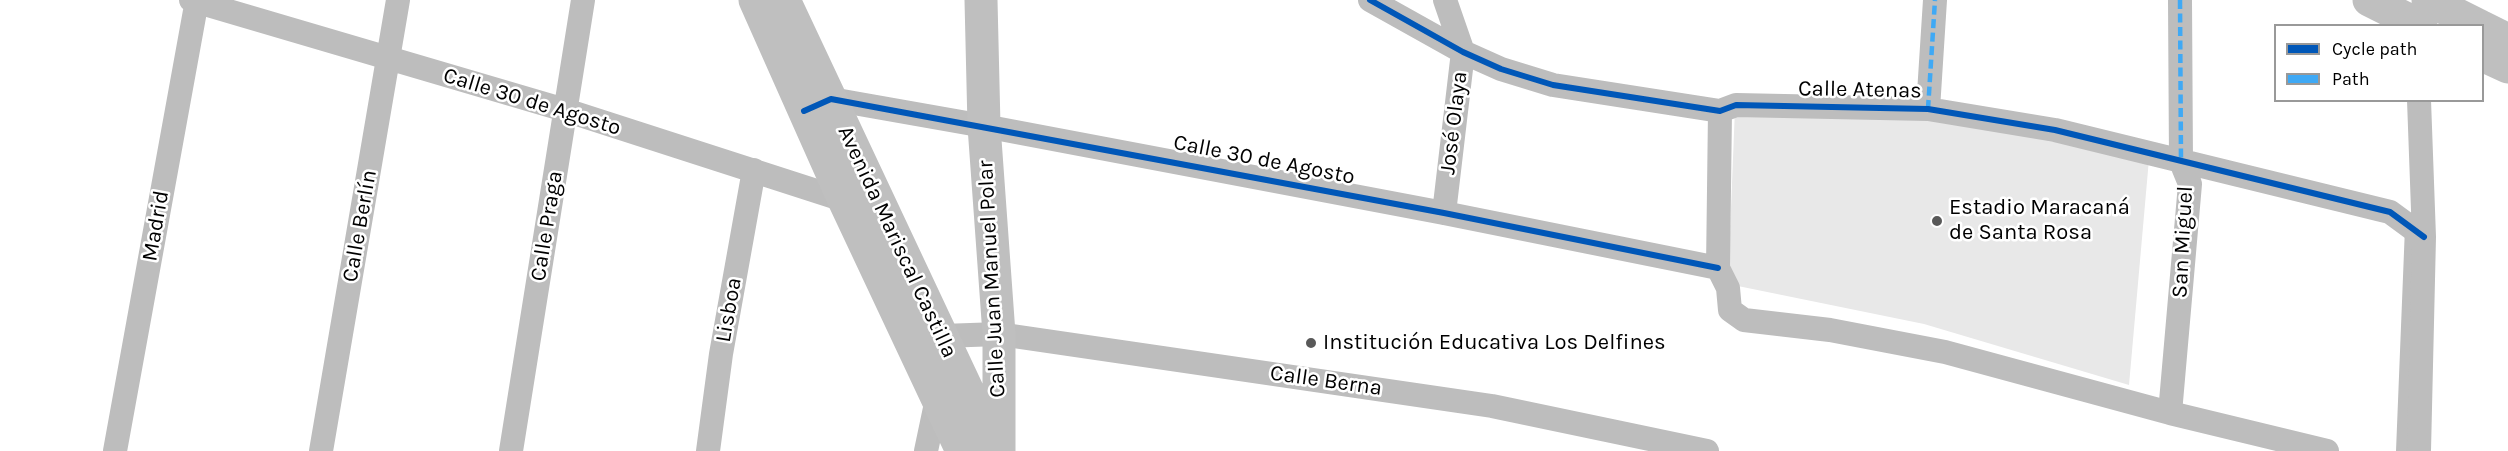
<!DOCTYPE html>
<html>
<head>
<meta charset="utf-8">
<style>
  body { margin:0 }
  #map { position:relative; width:2508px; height:451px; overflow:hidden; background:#fff; font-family:Karla,sans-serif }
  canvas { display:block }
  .legend { position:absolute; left:2274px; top:24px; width:210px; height:78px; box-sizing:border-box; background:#fff; border:2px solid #999; margin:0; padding:8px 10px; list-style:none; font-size:18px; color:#000 }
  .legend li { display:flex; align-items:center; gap:12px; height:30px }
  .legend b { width:30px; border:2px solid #999 }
</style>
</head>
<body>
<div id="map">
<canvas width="2508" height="451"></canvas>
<ul class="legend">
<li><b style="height:8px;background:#0057b8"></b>Cycle path</li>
<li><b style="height:8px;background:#3fa9f5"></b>Path</li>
</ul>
</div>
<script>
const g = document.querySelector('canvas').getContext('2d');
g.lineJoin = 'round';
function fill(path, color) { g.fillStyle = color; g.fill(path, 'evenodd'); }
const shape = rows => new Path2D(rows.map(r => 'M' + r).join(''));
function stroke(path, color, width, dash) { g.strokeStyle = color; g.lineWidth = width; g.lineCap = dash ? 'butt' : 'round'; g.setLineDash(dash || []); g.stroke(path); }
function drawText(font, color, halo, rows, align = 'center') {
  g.font = font + ' Karla,sans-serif'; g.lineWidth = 5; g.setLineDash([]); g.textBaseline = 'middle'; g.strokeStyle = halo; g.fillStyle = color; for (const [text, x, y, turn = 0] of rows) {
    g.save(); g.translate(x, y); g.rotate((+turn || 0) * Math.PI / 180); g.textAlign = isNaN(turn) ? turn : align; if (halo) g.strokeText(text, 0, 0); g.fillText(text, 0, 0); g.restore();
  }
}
const green = shape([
  [1735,108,1929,116,2149,159,2129,385,1924,324,1728,284]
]);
const lane = shape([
  [2402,451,2411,227]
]);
const street = shape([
  [191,0,565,110,844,200,854,196],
  [1370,0,1463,52,1501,69,1553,85,1720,111,1736,105,1928,109,2055,130,2390,212,2424,237],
  [820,104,831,99,984,126,1444,213,1718,268],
  [1928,109,1935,0],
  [1720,111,1718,268,1728,288,1730,310,1744,320,1830,330,1945,352,2170,413,2327,451],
  [1444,213,1463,52,1445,0],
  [942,336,999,334,1492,406,1707,451],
  [2170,413,2190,184,2181,162,2180,0],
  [115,451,197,0],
  [321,451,398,0],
  [511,451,583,0],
  [708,451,721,354,754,170],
  [926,451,938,394],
  [2419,451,2424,237,2419,100]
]);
const secondary = shape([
  [755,0,844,200,962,451],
  [784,0,996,451],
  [981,0,984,126,999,334,999,451],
  [2369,0,2421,26],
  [2428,0,2480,26],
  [2482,27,2508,40],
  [2482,55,2508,67]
]);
const quiet = shape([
  [2180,0,2181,162],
  [1928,109,1935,0]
]);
const cycleway = shape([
  [1370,0,1463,52,1501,69,1553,85,1720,111,1736,105,1928,109,2055,130,2390,212,2424,237],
  [804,111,831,99,1444,213,1718,268]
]);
const markers = [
  [1937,221,6,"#595959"],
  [1311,343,6,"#595959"]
];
const streetNames = [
  ["Calle Atenas",1860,90,1],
  ["Calle 30 de Agosto",532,102,17],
  ["José Olaya",1454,123,-83],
  ["Calle 30 de Agosto",1264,160,11],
  ["Madrid",156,226,-80],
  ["Calle Berlín",360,226,-80],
  ["Calle Praga",547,226,-81],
  ["Avenida Mariscal Castilla",897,242,65],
  ["San Miguel",2183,242,-87],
  ["Calle Juan Manuel Polar",992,279,-93],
  ["Lisboa",729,310,-80],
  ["Calle Berna",1326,381,8]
];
const poiNames = [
  ["Estadio Maracaná",1949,208],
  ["de Santa Rosa",1949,233],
  ["Institución Educativa Los Delfines",1323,343]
];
fill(green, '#e8e8e8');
stroke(lane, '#bdbdbd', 12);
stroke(street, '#bdbdbd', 24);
stroke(secondary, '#bfbfbf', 33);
stroke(quiet, '#3fa9f5', 4.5, [9, 4.5]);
stroke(cycleway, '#0057b8', 6);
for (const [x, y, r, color] of markers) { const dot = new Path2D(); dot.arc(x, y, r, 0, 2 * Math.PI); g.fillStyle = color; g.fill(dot); stroke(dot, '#fff', 2); }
drawText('22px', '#000', '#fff', streetNames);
drawText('22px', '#000', '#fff', poiNames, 'left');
</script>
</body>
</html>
